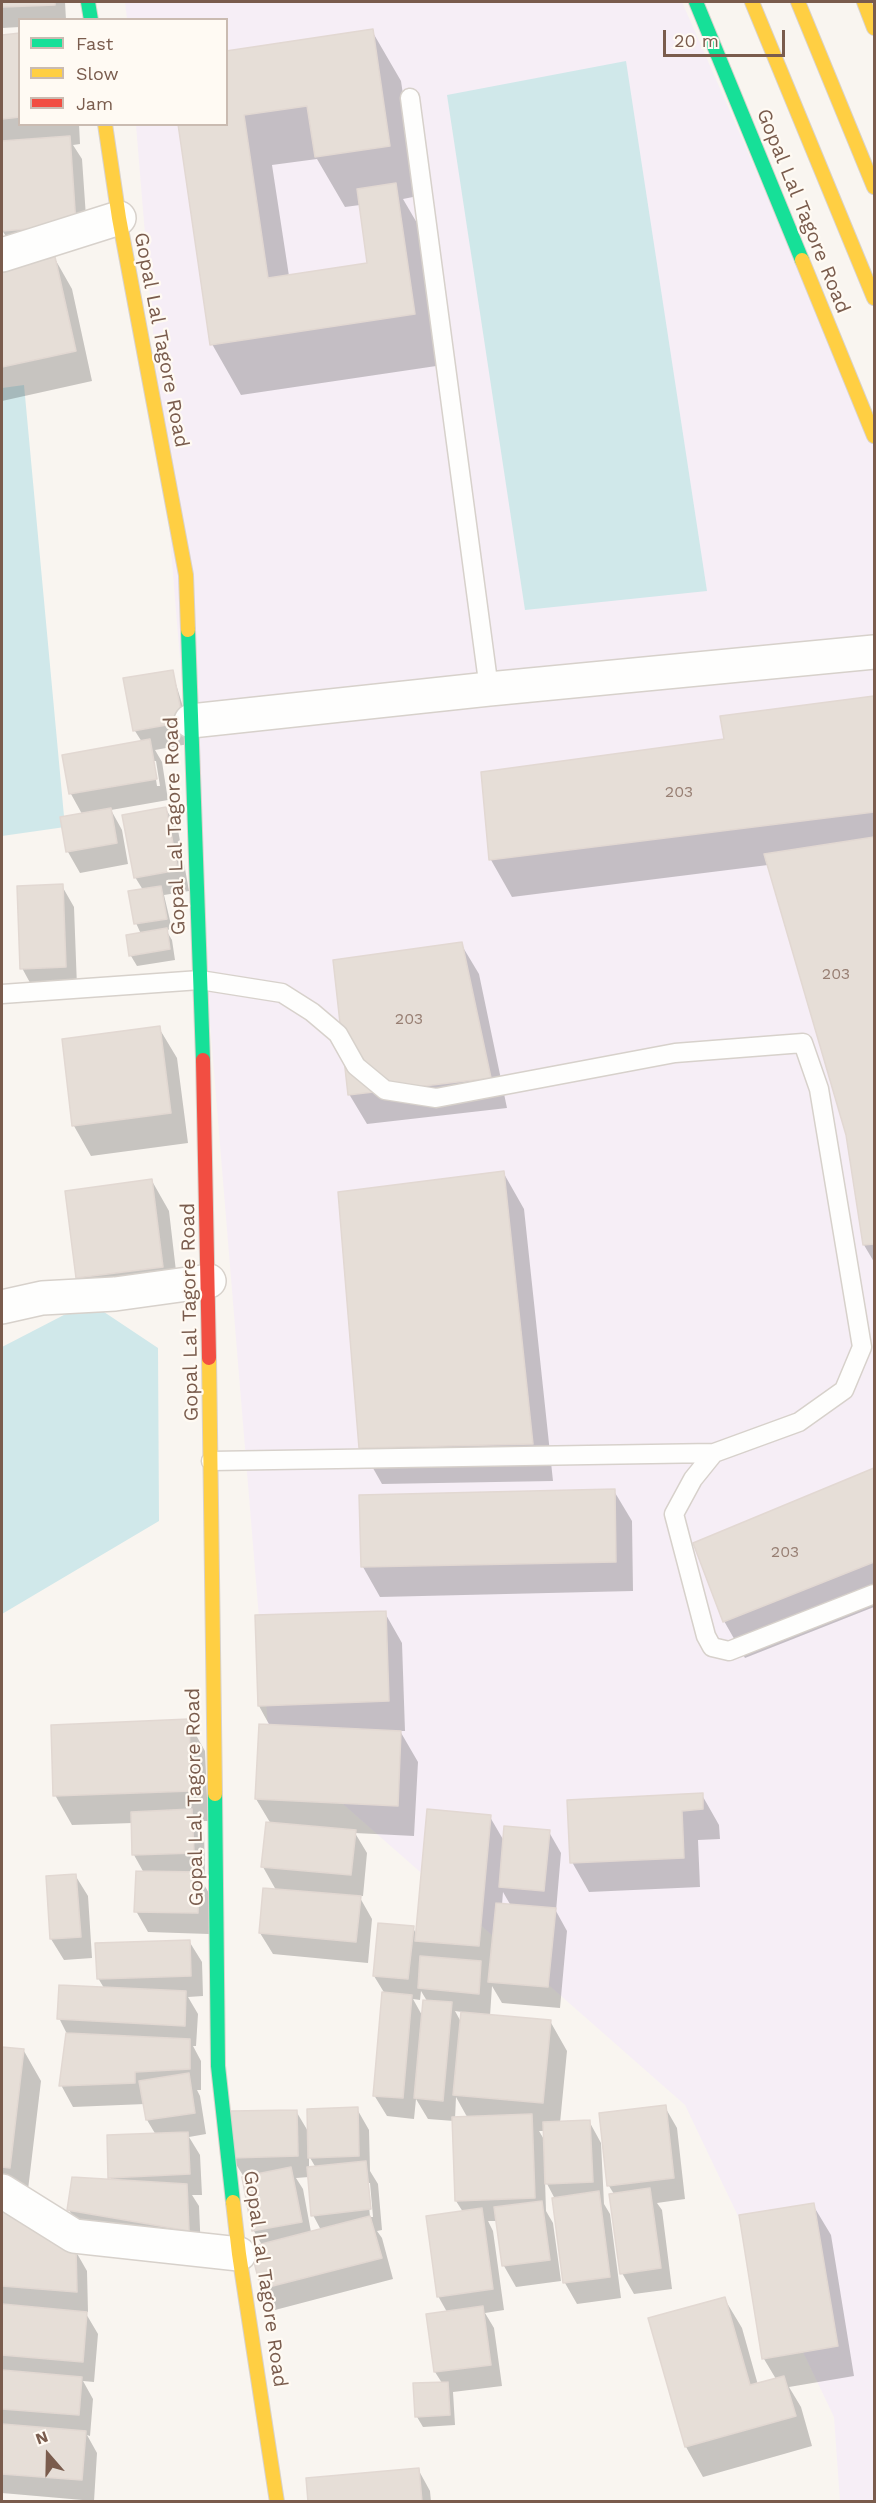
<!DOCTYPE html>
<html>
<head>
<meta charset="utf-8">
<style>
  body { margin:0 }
  #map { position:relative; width:876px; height:2503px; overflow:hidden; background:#f9f5f0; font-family:"Work Sans",sans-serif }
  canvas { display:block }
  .frame { position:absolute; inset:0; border:3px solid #7a5c4d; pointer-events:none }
  .legend { position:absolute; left:18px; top:18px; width:210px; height:108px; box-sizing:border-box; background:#fffaf3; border:2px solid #cabbb1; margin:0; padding:8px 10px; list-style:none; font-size:18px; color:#7a5c4d }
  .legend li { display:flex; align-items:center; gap:12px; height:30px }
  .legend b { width:30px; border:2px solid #cabbb1 }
  .north { position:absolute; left:18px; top:2425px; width:60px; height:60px; -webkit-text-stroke:4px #fffaf3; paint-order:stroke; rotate:340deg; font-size:16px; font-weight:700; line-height:24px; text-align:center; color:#7a5c4d }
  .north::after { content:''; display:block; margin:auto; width:21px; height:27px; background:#7a5c4d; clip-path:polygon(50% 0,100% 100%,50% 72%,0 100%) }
  .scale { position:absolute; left:663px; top:30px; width:122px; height:27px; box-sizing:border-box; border:3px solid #7a5c4d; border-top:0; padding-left:8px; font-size:18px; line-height:21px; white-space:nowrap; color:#7a5c4d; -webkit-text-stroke:4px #fffaf3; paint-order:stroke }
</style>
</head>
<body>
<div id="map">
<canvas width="876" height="2503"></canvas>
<div class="frame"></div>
<ul class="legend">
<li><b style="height:8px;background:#16e098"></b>Fast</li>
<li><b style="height:8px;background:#ffcf43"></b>Slow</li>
<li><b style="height:8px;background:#f24e42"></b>Jam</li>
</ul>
<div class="north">N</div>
<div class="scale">20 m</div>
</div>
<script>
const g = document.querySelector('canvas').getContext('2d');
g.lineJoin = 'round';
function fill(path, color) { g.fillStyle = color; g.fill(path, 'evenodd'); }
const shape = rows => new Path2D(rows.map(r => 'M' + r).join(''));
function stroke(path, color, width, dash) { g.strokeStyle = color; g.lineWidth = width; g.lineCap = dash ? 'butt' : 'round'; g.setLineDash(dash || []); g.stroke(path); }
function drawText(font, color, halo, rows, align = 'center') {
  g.font = font + ' "Work Sans",sans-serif'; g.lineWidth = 4.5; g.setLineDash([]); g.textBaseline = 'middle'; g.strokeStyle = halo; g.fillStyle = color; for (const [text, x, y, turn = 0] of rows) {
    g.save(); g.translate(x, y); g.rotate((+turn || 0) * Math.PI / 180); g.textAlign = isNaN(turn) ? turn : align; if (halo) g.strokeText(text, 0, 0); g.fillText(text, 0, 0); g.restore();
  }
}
const education = shape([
  [125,2,682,2,874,439,874,2501,840,2501,834,2417,685,2105,269,1739,136,125,226,124,226,20,127,19]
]);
const water = shape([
  [626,61,707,591,525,610,447,95],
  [24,385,65,827,2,836,2,388],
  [89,1302,158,1348,159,1521,2,1614,2,1347]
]);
const shadow = shape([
  [2,2,65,2,66,20,20,20,20,27,2,28],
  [372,31,401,81,418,196,403,199,424,235,443,365,241,395,212,344,226,124],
  [317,159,345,207,360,205,369,264,289,276,272,165],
  [20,35,20,124,79,124,80,144,73,145,82,159,88,246,15,251,2,230,2,36],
  [55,259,72,289,92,381,2,401,2,271],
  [172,671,194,743,155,750,162,762,168,800,111,810,122,830,128,864,80,873,68,852,62,818,82,814,71,794,64,756,142,742,135,731],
  [153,761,156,761,160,786,157,786],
  [874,698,874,1262,864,1245,848,1135,768,865,512,897,491,860,725,740,722,717],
  [166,809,178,830,189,891,164,895,172,929,166,930,172,940,175,960,137,966,131,956,127,936,141,934,136,923,143,890,135,877],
  [62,886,74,907,77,987,34,990,22,968],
  [461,944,479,974,507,1108,367,1124,349,1094],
  [159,1028,177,1058,188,1143,91,1156,74,1126],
  [503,1172,524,1209,553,1481,382,1484,361,1447],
  [152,1181,169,1211,179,1297,95,1307,77,1277],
  [874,1470,874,1607,745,1658,724,1621,695,1544],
  [614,1491,632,1521,633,1591,380,1597,363,1567,361,1496],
  [385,1613,402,1643,405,1731,400,1731,418,1762,414,1836,355,1833,367,1853,363,1896,359,1896,372,1919,368,1963,273,1954,260,1933,276,1890,263,1867,271,1824,256,1799,270,1726,259,1706],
  [188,1721,205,1751,208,1821,198,1821,204,1832,205,1874,198,1874,210,1895,209,1934,148,1932,136,1911,144,1873,134,1855,133,1823,72,1825,55,1795],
  [702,1795,719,1825,720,1839,698,1840,700,1887,589,1892,572,1862],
  [490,1817,504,1841,549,1832,561,1853,556,1911,567,1931,560,2008,502,2003,492,1986,490,2016,550,2021,567,2051,560,2123,589,2121,601,2143,604,2204,610,2214,621,2298,577,2304,565,2283,555,2199,545,2180,546,2211,553,2223,561,2281,516,2287,504,2266,498,2221,488,2221,493,2231,504,2310,485,2313,494,2328,502,2386,453,2392,455,2425,423,2427,417,2417,442,2383,435,2372,447,2312,438,2296,463,2212,456,2201,454,2121,428,2119,416,2099,414,2119,387,2116,374,2095,385,1994,374,1976,413,1928,417,1935],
  [503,1892,511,1906,502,1905],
  [421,1991,427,2001,423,2017,413,1999,420,2000],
  [455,2011,462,2012,461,2022],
  [456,2097,466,2115,468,2118,455,2119],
  [539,2131,545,2131,545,2141],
  [75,1875,88,1896,92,1958,64,1960,51,1939,47,1878],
  [189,1941,202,1962,203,1996,188,1997,198,2014,196,2046,193,2046,201,2061,201,2090,197,2090,200,2096,206,2134,189,2137,200,2155,202,2195,192,2195,199,2206,201,2252,81,2231,69,2210,112,2181,110,2177,156,2135,147,2120,145,2104,73,2107,61,2085,67,2034,59,2018,104,1988,98,1978],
  [2,2048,24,2051,41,2081,27,2198,2,2195],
  [665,2107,677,2128,685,2199,657,2203,662,2210,672,2289,634,2294,622,2273,614,2194,609,2186],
  [357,2109,369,2130,370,2171,378,2184,382,2230,377,2231,382,2238,393,2279,275,2310,263,2289,252,2248,262,2245,254,2231,244,2177,232,2158,296,2111,309,2133],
  [309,2156,316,2168,309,2169],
  [309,2177,313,2215,321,2230,311,2232,303,2189,296,2178],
  [367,2183,370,2183,373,2217,370,2217],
  [813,2205,831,2235,854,2376,789,2387,801,2407,812,2446,703,2477,686,2447,650,2319,724,2298,742,2328,758,2385,776,2379,764,2359,741,2216],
  [2,2206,75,2250,87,2271,88,2312,85,2312,98,2334,94,2382,83,2381,93,2399,90,2436,87,2435,97,2453,94,2501,2,2493,2,2426,4,2426,2,2422],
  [418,2469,430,2491,431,2502,309,2502]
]);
const building = shape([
  [2,2,55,2,55,5,2,7,2,2],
  [373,29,390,146,315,157,307,106,244,115,268,278,367,263,357,189,396,183,415,314,210,345,178,124,226,124,226,51,373,29],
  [20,33,20,117,2,119,2,35,20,33],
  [70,136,76,225,2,231,2,141,70,136],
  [55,257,76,351,2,367,2,269,55,257],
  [173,670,183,722,133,731,123,678,173,670],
  [874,696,874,812,489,860,481,772,724,739,720,716,874,696],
  [150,739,157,779,69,794,62,755,150,739],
  [166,807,178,870,134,878,122,815,166,807],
  [111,808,117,843,66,852,60,817,111,808],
  [874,837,874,1244,863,1245,846,1135,764,854,874,837],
  [63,884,66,967,20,969,17,886,63,884],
  [161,886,167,919,134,924,128,891,161,886],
  [167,928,170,949,129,956,126,935,167,928],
  [462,942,491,1078,348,1095,333,960,462,942],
  [160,1026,171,1113,72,1126,62,1039,160,1026],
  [504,1171,533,1444,359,1448,338,1192,504,1171],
  [152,1179,163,1267,76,1278,65,1191,152,1179],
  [874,1468,874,1562,723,1622,693,1543,874,1468],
  [615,1489,616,1562,361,1567,359,1495,615,1489],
  [386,1611,389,1701,258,1706,255,1615,386,1611],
  [189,1719,191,1791,53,1796,51,1725,189,1719],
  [259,1724,401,1731,398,1806,255,1799,259,1724],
  [703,1793,703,1809,682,1811,684,1858,570,1863,567,1800,703,1793],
  [192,1809,194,1853,132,1855,131,1812,192,1809],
  [427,1809,491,1815,479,1946,415,1941,427,1809],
  [266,1822,356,1830,351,1875,261,1867,266,1822],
  [504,1826,550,1830,544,1891,499,1887,504,1826],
  [136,1871,199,1872,198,1913,134,1912,136,1871],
  [76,1874,81,1937,50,1939,46,1876,76,1874],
  [263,1888,361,1896,356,1942,259,1933,263,1888],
  [496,1903,556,1908,548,1987,488,1982,496,1903],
  [378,1923,414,1926,408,1979,373,1976,378,1923],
  [190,1940,191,1976,97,1979,95,1943,190,1940],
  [420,1956,481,1961,479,1994,418,1988,420,1956],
  [59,1985,186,1991,185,2026,57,2019,59,1985],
  [382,1992,412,1995,403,2098,373,2096,382,1992],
  [423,2000,452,2002,443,2101,414,2098,423,2000],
  [461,2012,551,2020,543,2103,453,2095,461,2012],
  [66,2033,190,2039,190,2069,135,2072,135,2083,59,2086,66,2033],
  [2,2047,24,2049,10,2168,2,2167,2,2047],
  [189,2073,195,2113,146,2120,139,2081,189,2073],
  [666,2105,674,2178,607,2186,599,2113,666,2105],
  [358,2107,359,2156,308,2158,307,2109,358,2107],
  [297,2110,298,2156,231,2158,230,2111,297,2110],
  [532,2114,535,2198,455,2201,452,2117,532,2114],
  [590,2120,593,2182,545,2184,543,2122,590,2120],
  [188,2132,190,2174,108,2178,107,2135,188,2132],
  [366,2161,371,2209,311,2216,307,2167,366,2161],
  [291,2167,302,2222,252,2231,242,2177,291,2167],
  [72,2177,187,2184,189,2231,67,2210,72,2177],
  [650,2188,661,2268,620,2274,609,2194,650,2188],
  [599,2191,610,2277,563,2283,552,2198,599,2191],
  [542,2201,550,2260,502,2266,494,2207,542,2201],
  [814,2203,838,2346,762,2359,739,2215,814,2203],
  [2,2204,76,2249,77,2292,2,2286,2,2204],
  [482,2208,493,2289,437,2297,426,2216,482,2208],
  [370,2216,382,2258,261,2289,250,2247,370,2216],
  [725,2297,750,2385,784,2376,796,2416,685,2447,648,2318,725,2297],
  [2,2304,87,2312,83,2362,2,2355,2,2304],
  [483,2306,491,2365,434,2372,426,2314,483,2306],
  [2,2370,82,2377,79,2415,2,2409,2,2370],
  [448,2382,450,2415,415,2417,413,2383,448,2382],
  [2,2424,86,2431,82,2480,2,2474,2,2424],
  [419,2468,422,2502,308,2502,306,2478,419,2468]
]);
const lane = shape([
  [410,98,489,689],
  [2,994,200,980,282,993,312,1012,338,1034,356,1066,385,1090,436,1098,675,1053,803,1043,819,1089,862,1347,844,1390,799,1422,714,1453,693,1479,674,1514,706,1636,712,1647,729,1651,874,1594],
  [211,1461,714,1453]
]);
const street = shape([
  [2,255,119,218],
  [191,721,489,689,874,652],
  [2,1307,42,1298,115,1294,209,1281],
  [2,2191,74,2236,239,2254]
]);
const fast = shape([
  [88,2,91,20],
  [696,2,802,260],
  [188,630,203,1060],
  [215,1794,218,2066,233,2202]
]);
const slow = shape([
  [752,2,874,298],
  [798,2,874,187],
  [864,2,874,28],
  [105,124,119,218,186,575,188,630],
  [802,260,874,436],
  [209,1358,215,1794],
  [233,2202,239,2254,277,2502]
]);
const jam = shape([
  [203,1060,209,1358]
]);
const numberNames = [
  ["203",679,792],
  ["203",836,974],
  ["203",409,1019],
  ["203",785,1552]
];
const streetNames = [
  ["Gopal Lal Tagore Road",803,211,68],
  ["Gopal Lal Tagore Road",161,340,79],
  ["Gopal Lal Tagore Road",175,826,-92],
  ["Gopal Lal Tagore Road",190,1312,-91],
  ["Gopal Lal Tagore Road",195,1797,-91],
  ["Gopal Lal Tagore Road",265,2279,82]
];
fill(education, '#f6eef6');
fill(water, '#d0e8ea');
fill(shadow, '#0003');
fill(building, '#e6ded7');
stroke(building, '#e2d8d2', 1.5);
stroke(lane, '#d7d1cb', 21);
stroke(street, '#d7d1cb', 36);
stroke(fast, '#d9d2cb', 16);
stroke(slow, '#d9d2cb', 16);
stroke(jam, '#d9d2cb', 16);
stroke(lane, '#fefefd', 18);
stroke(street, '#fefefd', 33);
stroke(fast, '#16e098', 14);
stroke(slow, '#ffcf43', 14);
stroke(jam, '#f24e42', 14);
drawText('16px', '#977e72', null, numberNames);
drawText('20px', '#7a5c4d', '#fffaf3', streetNames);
</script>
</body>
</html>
